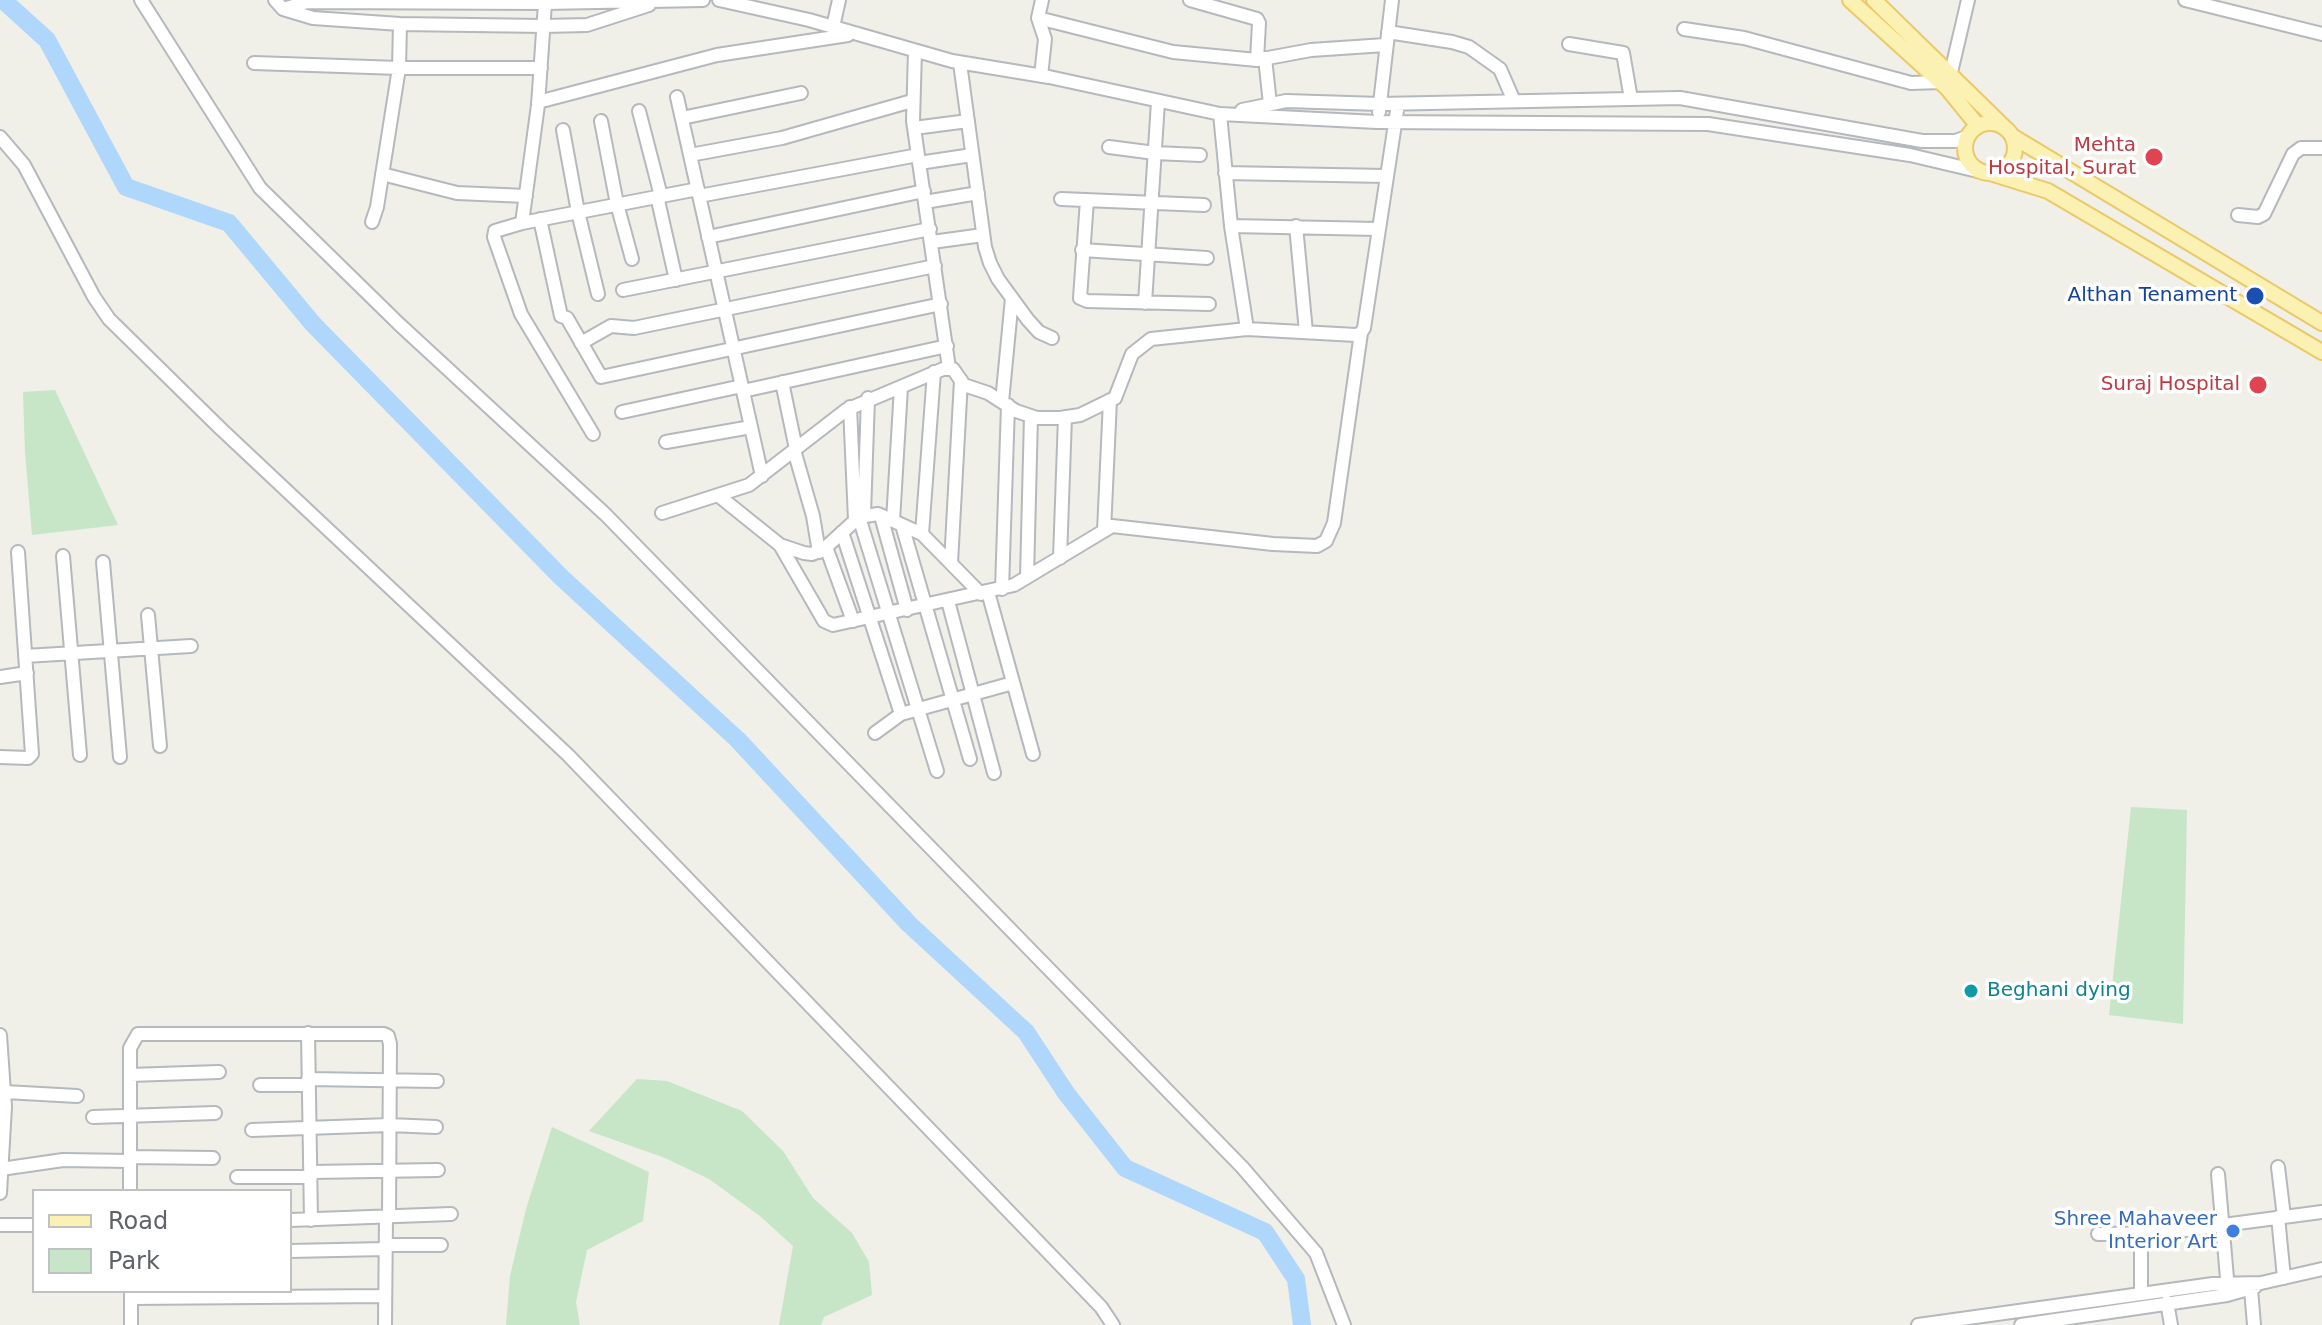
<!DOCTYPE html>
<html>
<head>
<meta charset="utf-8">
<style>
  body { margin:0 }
  #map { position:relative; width:2322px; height:1325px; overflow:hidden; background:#f0efe8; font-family:"DejaVu Sans",sans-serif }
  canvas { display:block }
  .legend { position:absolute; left:32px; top:1189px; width:260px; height:104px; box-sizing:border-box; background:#fff; border:2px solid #bfc1c2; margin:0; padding:10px 14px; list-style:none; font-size:24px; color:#5f6367 }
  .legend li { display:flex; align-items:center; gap:16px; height:40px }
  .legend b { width:40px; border:2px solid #bfc1c2 }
</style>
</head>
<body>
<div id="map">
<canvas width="2322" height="1325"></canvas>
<ul class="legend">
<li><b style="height:10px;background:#fbf1b2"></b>Road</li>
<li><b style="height:22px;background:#c6e6c7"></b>Park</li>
</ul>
</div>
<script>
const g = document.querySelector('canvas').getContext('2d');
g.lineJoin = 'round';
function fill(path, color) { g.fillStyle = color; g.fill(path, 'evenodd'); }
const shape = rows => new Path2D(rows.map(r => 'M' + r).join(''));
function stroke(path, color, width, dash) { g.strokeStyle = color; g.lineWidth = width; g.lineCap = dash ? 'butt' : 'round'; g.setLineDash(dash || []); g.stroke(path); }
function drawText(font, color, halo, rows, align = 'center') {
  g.font = font + ' "DejaVu Sans",sans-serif'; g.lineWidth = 7; g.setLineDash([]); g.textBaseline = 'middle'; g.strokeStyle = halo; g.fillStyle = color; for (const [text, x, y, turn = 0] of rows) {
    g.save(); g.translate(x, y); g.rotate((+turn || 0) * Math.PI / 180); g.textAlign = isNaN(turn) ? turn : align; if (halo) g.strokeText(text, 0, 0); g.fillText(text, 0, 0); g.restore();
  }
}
const green = shape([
  [55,390,118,525,32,535,25,452,23,392],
  [2131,807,2187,810,2183,1024,2109,1015],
  [637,1079,667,1081,742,1111,783,1151,813,1198,852,1233,869,1262,872,1295,824,1317,821,1325,779,1325,793,1246,760,1216,709,1179,665,1158,589,1131],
  [552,1127,649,1172,643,1221,587,1250,576,1302,580,1325,506,1325,510,1276,526,1209]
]);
const river = shape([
  [3,0,47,40,126,187,229,223,313,324,561,577,738,740,909,924,1026,1032,1066,1093,1125,1168,1265,1232,1296,1279,1302,1325]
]);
const minor = shape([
  [141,0,260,188,399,324,606,515,1242,1167,1316,1253,1344,1325],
  [275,0,283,9,313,18,400,24,544,26,587,25,649,5],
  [719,0,809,20,952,61,1049,77,1220,114,1377,122,1708,124,1910,155,1982,172],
  [1042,0,1038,18,1173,52,1257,60,1311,50,1385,45],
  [1190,0,1257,19,1259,23,1257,60],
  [2185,0,2322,34],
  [283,9,307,2,545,3,703,0],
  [1038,18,1045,39,1041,76],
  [833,27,839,0],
  [1684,29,1744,38,1911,83,1941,82],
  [1388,32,1452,42,1469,47,1500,69,1514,101],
  [1569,44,1623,53,1631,99],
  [915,51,913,121,949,368],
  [1265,58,1270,104],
  [254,63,399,68,541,68],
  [960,63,985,247,990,263,998,279,1028,320,1039,332,1052,338],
  [1949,81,1968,0],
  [677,97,762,476],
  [538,102,717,55,848,35],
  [1242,110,1286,101,1380,104,1680,98,1922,141,1955,141,1967,137],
  [639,111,661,196],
  [1379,112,1392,0],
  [1220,114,1231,226,1247,329],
  [682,118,801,93],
  [601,121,617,204,632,259],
  [914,128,968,121],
  [563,130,578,212,598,294],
  [0,137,24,165,94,297,109,319,221,429,568,755,1101,1307,1113,1325],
  [1109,147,1155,153,1200,155],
  [690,155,782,138,912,101],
  [919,163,972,155],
  [1225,173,1386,176],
  [382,174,457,193,526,196],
  [657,196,676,280],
  [699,196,918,155],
  [1061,199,1204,205],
  [1087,200,1080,298,1087,301,1209,304],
  [925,202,978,193],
  [2238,215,2258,217,2264,214,2293,154,2301,148,2322,148],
  [540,219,561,316,567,318,601,377,941,304],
  [372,222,377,207,399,68,400,24],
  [522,223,538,105,545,3],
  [1231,226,1378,229],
  [1296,226,1306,332],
  [708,237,924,191],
  [932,242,983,235],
  [1082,250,1207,258],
  [623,290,930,229],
  [1145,303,1158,102],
  [581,343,611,326,634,328,935,266],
  [782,382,796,449],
  [743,391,947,346],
  [1002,402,1012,298],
  [850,407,855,520],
  [622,412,742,386],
  [593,434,521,314,494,237,495,231,522,223,698,189],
  [666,442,751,427],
  [794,450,813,516,819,552],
  [719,496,780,545,804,553,812,554,824,549,859,517,878,514,922,534,981,594],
  [662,513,749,485,846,410,943,369,953,369,964,385,988,393,1016,411,1037,418,1060,418,1080,415,1115,398,1132,354,1151,339,1247,329,1356,335,1361,333,1364,328,1398,104],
  [864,514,868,398],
  [881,516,907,610],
  [859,517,937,771],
  [893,521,901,387],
  [902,525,970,759],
  [1104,531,1110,400],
  [842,532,901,714],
  [922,534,934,372],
  [780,545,824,621,833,625,1014,585,1112,526,1273,544,1317,546,1326,541,1334,523,1361,333],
  [826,547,853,621],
  [63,556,80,755],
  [1060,558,1065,417],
  [103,562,120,757],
  [951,563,961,380],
  [1027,577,1031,416],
  [1002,589,1008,405],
  [988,592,1033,754],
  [948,601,994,773],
  [148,615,160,746],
  [25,656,191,646],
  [0,677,27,673],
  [875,733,901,714,1013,683],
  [0,757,28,758,32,754,18,552],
  [308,1033,311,1220],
  [0,1035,5,1107,0,1193],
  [130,1075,219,1072],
  [308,1079,437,1081],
  [260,1085,308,1085],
  [5,1092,77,1096],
  [93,1117,215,1113],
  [252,1130,389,1125,436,1127],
  [130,1157,213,1158],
  [2278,1167,2284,1217],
  [1,1169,63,1160,130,1161],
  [311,1172,438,1170],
  [2218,1174,2228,1290],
  [237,1177,311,1177],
  [130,1191,130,1048,138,1034,384,1034,388,1036,390,1044,389,1217],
  [2278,1217,2284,1278],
  [290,1220,451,1214],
  [0,1225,34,1225],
  [2098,1234,2163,1233,2322,1212],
  [385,1245,441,1245],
  [290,1251,385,1249],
  [2251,1289,2254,1325],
  [131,1291,131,1325],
  [2141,1293,2141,1233],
  [131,1298,385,1296],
  [2167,1302,2171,1325],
  [385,1325,386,1217],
  [1918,1325,2213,1284,2261,1283,2322,1269],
  [2021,1325,2227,1295,2255,1287]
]);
const major = shape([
  [1850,0,1947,88,1978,126],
  [1874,0,2007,130],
  '1965 148a25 25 0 1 1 50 0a25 25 0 1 1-50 0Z',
  [2012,136,2322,323],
  [1990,173,2048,191,2322,352]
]);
const markers = [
  [2154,157,10,"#e0444e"],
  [2255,296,10,"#1a4fb4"],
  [2258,385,10,"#e0444e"],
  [1971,991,8,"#0f9aa8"],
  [2233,1231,8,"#3f7fe0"]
];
const healthNames = [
  ["Mehta",2136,146],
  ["Hospital, Surat",2136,169],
  ["Suraj Hospital",2240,385]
];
const transitNames = [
  ["Althan Tenament",2237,296]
];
const cultureNames = [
  ["Beghani dying",1987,991]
];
const shopNames = [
  ["Shree Mahaveer",2217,1220],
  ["Interior Art",2217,1243]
];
fill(green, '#c6e6c7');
stroke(river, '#aed7fb', 18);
stroke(minor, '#b5b8bc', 16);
stroke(major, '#ebc967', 18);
stroke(minor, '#fff', 12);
stroke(major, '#fbf1b2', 14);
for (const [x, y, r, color] of markers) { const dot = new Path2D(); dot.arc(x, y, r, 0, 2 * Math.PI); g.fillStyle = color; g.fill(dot); stroke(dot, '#fff', 3); }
drawText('20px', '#be3a42', '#fff', healthNames, 'right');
drawText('20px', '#164399', '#fff', transitNames, 'right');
drawText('20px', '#0d838f', '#fff', cultureNames, 'left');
drawText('20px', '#366cbe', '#fff', shopNames, 'right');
</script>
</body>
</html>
